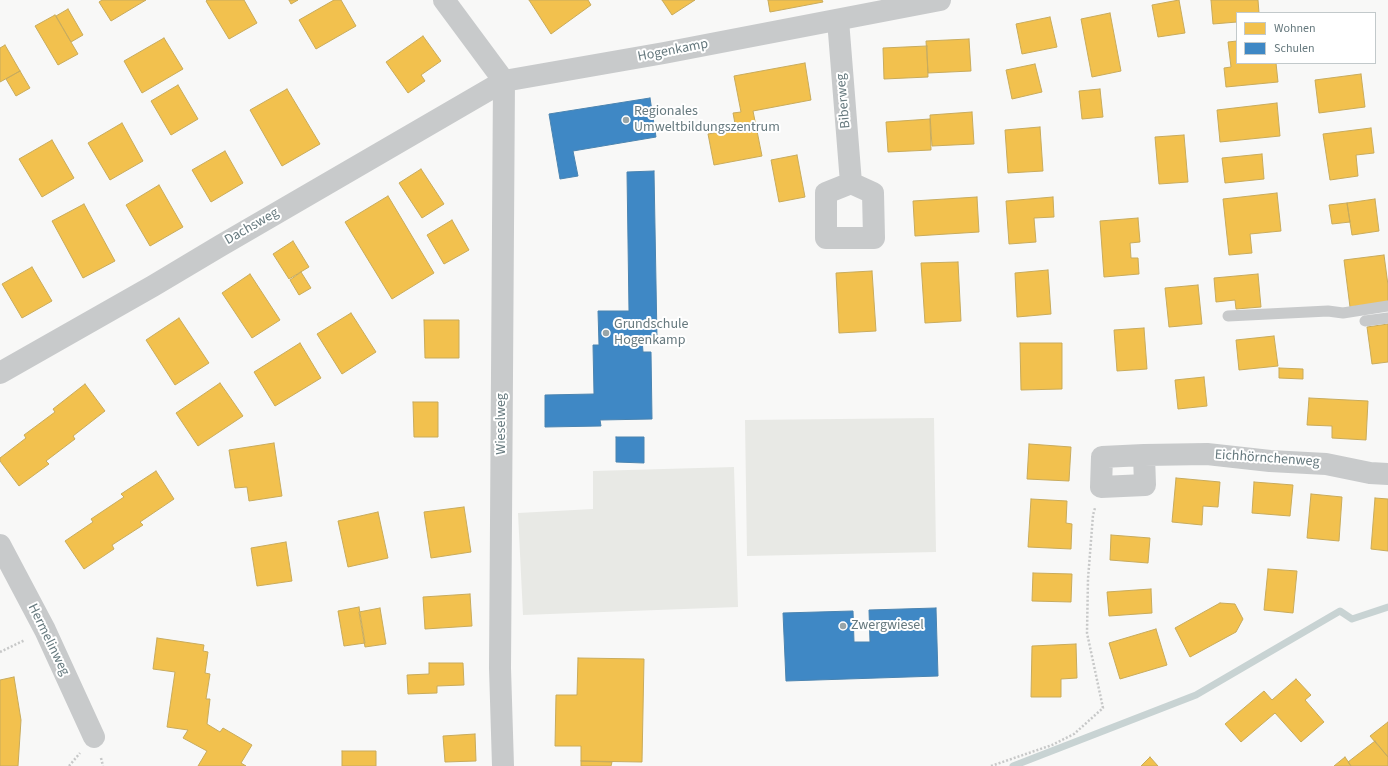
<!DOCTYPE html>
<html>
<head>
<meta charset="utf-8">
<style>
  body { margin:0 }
  #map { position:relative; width:1388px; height:766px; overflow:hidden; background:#f8f8f7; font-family:"Source Sans 3",sans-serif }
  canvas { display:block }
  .legend { position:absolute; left:1236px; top:12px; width:140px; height:52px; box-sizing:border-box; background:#fff; border:1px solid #c2c9cb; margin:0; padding:5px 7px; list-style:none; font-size:12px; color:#66797e }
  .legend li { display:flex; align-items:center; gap:8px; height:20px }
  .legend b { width:20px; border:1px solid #c2c9cb }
</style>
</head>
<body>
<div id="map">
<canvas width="1388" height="766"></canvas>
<ul class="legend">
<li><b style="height:11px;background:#f2c14e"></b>Wohnen</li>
<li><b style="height:11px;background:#3f88c5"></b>Schulen</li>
</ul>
</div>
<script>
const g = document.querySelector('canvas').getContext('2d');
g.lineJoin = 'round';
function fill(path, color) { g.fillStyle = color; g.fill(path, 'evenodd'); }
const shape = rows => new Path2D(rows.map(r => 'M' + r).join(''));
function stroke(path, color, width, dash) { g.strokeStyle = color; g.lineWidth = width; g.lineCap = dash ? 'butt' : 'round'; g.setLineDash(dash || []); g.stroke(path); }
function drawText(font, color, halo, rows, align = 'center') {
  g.font = font + ' "Source Sans 3",sans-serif'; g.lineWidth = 4; g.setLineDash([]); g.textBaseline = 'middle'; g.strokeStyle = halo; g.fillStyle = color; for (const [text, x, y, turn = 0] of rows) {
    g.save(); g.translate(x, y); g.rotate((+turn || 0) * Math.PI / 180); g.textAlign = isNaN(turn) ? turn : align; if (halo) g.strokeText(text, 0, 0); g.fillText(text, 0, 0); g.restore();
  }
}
const green = shape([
  [934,418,936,552,747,556,745,420],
  [734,467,738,607,523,615,518,513,593,509,593,471]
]);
const homes = shape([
  [102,0,146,0,111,21,99,2,102,0],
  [207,0,244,0,257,23,229,39,206,1,207,0],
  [289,0,298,0,291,4,289,0],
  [334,0,341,0,356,26,316,49,299,20,334,0],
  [529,0,588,0,591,5,551,34,529,0],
  [662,0,695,0,672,15,662,0],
  [768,0,822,0,823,2,770,12,768,0],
  [1179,0,1185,33,1158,37,1152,5,1179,0],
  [1211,0,1258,0,1259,13,1237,13,1237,22,1213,24,1211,0],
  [68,9,83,35,71,42,56,16,68,9],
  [1110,13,1121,71,1092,77,1081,19,1110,13],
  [55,15,78,54,58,65,35,26,55,15],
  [1050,17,1057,47,1022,54,1016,24,1050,17],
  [423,36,441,61,421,75,425,81,408,93,386,62,423,36],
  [164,38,183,69,142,93,124,61,164,38],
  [969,39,971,71,928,73,926,41,969,39],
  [1237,41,1237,63,1276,63,1278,82,1226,87,1224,68,1231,67,1228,42,1237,41],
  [5,45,20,71,0,82,0,48,5,45],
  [927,46,928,77,884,79,883,48,927,46],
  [805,63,811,100,753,111,762,156,714,165,708,134,736,129,733,113,741,112,734,76,805,63],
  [1035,64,1042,92,1012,99,1006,70,1035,64],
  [20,71,30,88,16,96,6,79,20,71],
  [1361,74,1365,107,1319,113,1315,80,1361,74],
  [178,85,198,119,171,135,151,101,178,85],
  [287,89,320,144,282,166,250,110,287,89],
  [1100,89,1103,117,1082,119,1079,91,1100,89],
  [1277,103,1280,136,1220,142,1217,110,1277,103],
  [972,112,974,144,932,146,930,115,972,112],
  [930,119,931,150,888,152,886,122,930,119],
  [122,123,143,161,110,180,88,143,122,123],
  [1040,127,1043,171,1008,173,1005,130,1040,127],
  [1371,128,1374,153,1356,155,1358,176,1330,180,1323,134,1371,128],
  [1184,135,1188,182,1159,184,1155,137,1184,135],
  [52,140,74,178,42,197,19,159,52,140],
  [225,151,243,183,211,202,192,170,225,151],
  [1262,154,1264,179,1225,183,1222,158,1262,154],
  [797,155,805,197,779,202,771,160,797,155],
  [421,169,444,204,422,218,399,183,421,169],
  [159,185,183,227,150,246,126,205,159,185],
  [1277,193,1281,231,1250,234,1252,253,1229,255,1223,199,1277,193],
  [388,196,434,273,392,299,345,222,388,196],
  [977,197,979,232,915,236,913,201,977,197],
  [1053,197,1054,217,1034,218,1036,242,1009,244,1006,201,1053,197],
  [1375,199,1379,231,1352,235,1347,203,1375,199],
  [1347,203,1350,222,1332,224,1329,205,1347,203],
  [84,204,115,261,83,278,52,221,84,204],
  [1138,218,1140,242,1130,243,1131,258,1138,258,1139,274,1104,277,1100,221,1138,218],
  [452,220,469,250,444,264,427,235,452,220],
  [293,241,309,267,289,279,273,254,293,241],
  [1384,255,1388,285,1388,302,1350,307,1344,260,1384,255],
  [958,262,961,321,925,323,921,263,958,262],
  [32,267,52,301,22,318,2,284,32,267],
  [1048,270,1051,314,1017,317,1015,273,1048,270],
  [872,271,876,331,839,333,836,273,872,271],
  [301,272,311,288,299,295,290,280,301,272],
  [250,274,280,320,252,338,222,293,250,274],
  [1258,274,1261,307,1236,309,1235,300,1216,302,1214,278,1258,274],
  [1198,285,1202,324,1169,327,1165,288,1198,285],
  [351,313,376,352,342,374,317,334,351,313],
  [179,318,209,363,175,385,146,340,179,318],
  [424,320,459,320,459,358,425,358,424,320],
  [1388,324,1388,362,1372,364,1367,327,1388,324],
  [1144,328,1147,369,1117,371,1114,330,1144,328],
  [1274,336,1278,366,1239,370,1236,340,1274,336],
  [300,343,321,378,275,406,254,372,300,343],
  [1020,343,1062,343,1062,389,1021,390,1020,343],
  [1279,368,1303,369,1303,379,1279,378,1279,368],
  [1204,377,1207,406,1178,409,1175,380,1204,377],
  [220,383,243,416,198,446,176,413,220,383],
  [85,384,105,411,73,436,75,439,46,461,49,464,19,486,0,461,0,458,26,438,24,435,55,412,53,409,85,384],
  [1309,398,1368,401,1366,440,1332,438,1332,426,1307,425,1309,398],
  [413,402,438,402,438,437,414,437,413,402],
  [274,443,282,496,249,501,247,487,235,488,229,450,274,443],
  [1029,444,1071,447,1069,481,1027,479,1029,444],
  [156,471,174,499,140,522,143,525,112,545,114,549,84,569,65,541,93,522,91,519,124,497,121,494,156,471],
  [1176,478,1220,482,1218,507,1203,506,1202,525,1172,522,1176,478],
  [1254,482,1293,485,1290,516,1252,513,1254,482],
  [1311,494,1342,497,1339,541,1307,538,1311,494],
  [1375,498,1388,499,1388,551,1371,549,1375,498],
  [1031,499,1067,501,1066,523,1072,524,1071,549,1028,547,1031,499],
  [464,507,471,552,431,558,424,512,464,507],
  [378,512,388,558,348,567,338,521,378,512],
  [1111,535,1150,538,1148,563,1110,560,1111,535],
  [286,542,292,581,257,586,251,548,286,542],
  [1268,569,1297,571,1293,613,1264,610,1268,569],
  [1033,573,1072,574,1071,602,1032,601,1033,573],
  [1151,589,1152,613,1109,616,1107,592,1151,589],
  [470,594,472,626,425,629,423,597,470,594],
  [1220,603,1235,604,1243,619,1236,632,1190,657,1175,628,1220,603],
  [359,607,365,643,344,646,338,611,359,607],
  [380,608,386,644,365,647,359,612,380,608],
  [1156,629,1167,665,1120,679,1109,643,1156,629],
  [157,638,204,645,203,651,208,652,205,673,210,674,206,699,210,699,207,724,220,732,223,728,252,745,241,763,246,766,198,766,207,751,183,738,188,730,167,727,175,672,153,669,157,638],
  [1076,644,1077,678,1061,679,1061,697,1031,697,1032,646,1076,644],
  [578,658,644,659,642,762,581,761,581,746,555,746,556,695,577,695,578,658],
  [429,663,463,663,464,685,437,686,437,693,408,694,407,675,429,674,429,663],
  [14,677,21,720,18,766,0,766,0,680,14,677],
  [1296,679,1311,695,1305,700,1324,722,1301,742,1275,713,1241,742,1225,724,1264,691,1272,700,1296,679],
  [1388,722,1388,757,1370,736,1388,722],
  [475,734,476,761,445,762,443,736,475,734],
  [1375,741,1388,757,1388,766,1351,766,1348,762,1375,741],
  [342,751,376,751,376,766,342,766,342,751],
  [1150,757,1158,766,1141,766,1150,757],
  [1345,757,1351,766,1334,766,1345,757],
  [581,761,612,762,611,766,581,766,581,761]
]);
const schools = shape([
  [650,98,656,137,573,151,578,176,560,179,549,114,650,98],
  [654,171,657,339,642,339,643,352,651,352,652,419,600,420,601,426,545,427,545,395,594,394,593,345,599,345,598,311,629,311,627,172,654,171],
  [616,437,644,437,644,463,616,462,616,437],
  [936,608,938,676,786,681,783,613,853,611,854,642,870,642,869,610,936,608]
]);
const stream = shape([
  [1013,766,1196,695,1340,611,1352,619,1388,607]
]);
const path = shape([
  [0,652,25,640],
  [101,758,103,766],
  [69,766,80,753],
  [991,766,1052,745,1074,734,1103,708,1087,633,1088,579,1093,515,1095,508]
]);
const service = shape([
  [1228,316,1328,311,1343,313,1388,306],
  [1365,321,1388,318]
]);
const minor = shape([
  [444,0,504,81,664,53,940,0],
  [838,20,851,183,826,193,826,238,874,238,873,193,851,183],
  [0,373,153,286,220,246,504,81],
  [1144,455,1145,485,1101,487,1102,457,1144,455,1207,454,1270,461,1326,464,1370,473,1388,474],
  [0,545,45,630,94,737],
  [503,766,500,668,504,81]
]);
const markers = [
  [626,120,4,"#99a5a8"],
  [606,333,4,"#99a5a8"],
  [843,626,4,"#99a5a8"]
];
const streetNames = [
  ["Hogenkamp",673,51,-11],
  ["Biberweg",844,101,-95],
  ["Dachsweg",252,227,-30],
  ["Wieselweg",502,424,-90],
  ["Eichhörnchenweg",1267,459,4],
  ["Hermelinweg",48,640,64]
];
const poiNames = [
  ["Regionales",634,112],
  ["Umweltbildungszentrum",634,128],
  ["Grundschule",614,325],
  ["Hogenkamp",614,341],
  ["Zwergwiesel",851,626]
];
fill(green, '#e8e9e5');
fill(homes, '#f2c14e');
stroke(homes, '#c8ab5c', 1);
fill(schools, '#3f88c5');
stroke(schools, '#4b84b0', 1);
stroke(stream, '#c8d3d3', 7);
stroke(path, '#c7c8c8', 2.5, [2, 2]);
stroke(service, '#c8cacb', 11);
stroke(minor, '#c8cacb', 22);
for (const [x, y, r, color] of markers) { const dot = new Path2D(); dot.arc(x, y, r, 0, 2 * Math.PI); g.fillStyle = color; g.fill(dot); stroke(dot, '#fff', 1.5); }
drawText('14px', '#66797e', '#fff', streetNames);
drawText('14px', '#66797e', '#fff', poiNames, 'left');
</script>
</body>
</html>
